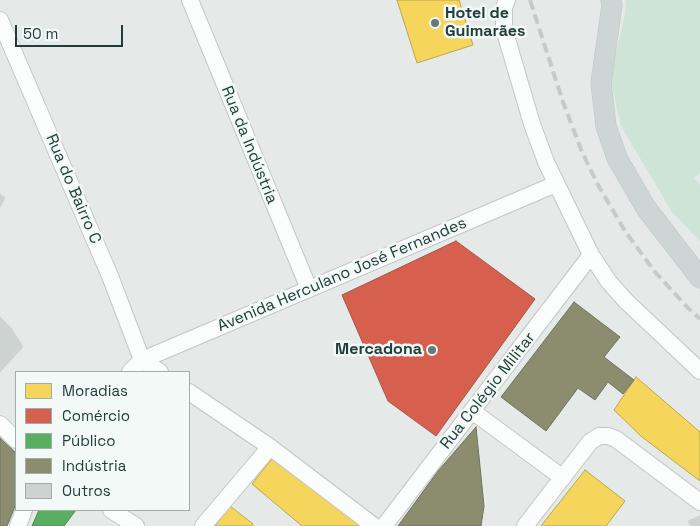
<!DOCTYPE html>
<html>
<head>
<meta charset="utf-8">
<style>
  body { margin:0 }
  #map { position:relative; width:700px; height:526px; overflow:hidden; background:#e5eae8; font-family:"Space Grotesk",sans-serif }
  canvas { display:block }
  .legend { position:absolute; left:15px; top:371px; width:175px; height:140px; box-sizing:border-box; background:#f2f9f6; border:1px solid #9eaeab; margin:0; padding:6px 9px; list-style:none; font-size:15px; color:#213e3a }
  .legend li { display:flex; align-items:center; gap:10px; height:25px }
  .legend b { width:25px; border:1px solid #9eaeab }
  .scale { position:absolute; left:15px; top:25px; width:108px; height:22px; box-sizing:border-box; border:2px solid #213e3a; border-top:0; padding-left:6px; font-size:15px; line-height:18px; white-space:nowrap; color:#213e3a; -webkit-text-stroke:4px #f2f9f6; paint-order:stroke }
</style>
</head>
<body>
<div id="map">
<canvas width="700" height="526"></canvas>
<ul class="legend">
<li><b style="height:14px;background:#f6d55c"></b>Moradias</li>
<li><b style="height:14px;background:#d6604d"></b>Comércio</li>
<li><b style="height:14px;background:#5aae61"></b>Público</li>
<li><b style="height:14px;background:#8c8c6e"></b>Indústria</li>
<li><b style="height:14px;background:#ccd3d1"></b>Outros</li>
</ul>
<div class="scale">50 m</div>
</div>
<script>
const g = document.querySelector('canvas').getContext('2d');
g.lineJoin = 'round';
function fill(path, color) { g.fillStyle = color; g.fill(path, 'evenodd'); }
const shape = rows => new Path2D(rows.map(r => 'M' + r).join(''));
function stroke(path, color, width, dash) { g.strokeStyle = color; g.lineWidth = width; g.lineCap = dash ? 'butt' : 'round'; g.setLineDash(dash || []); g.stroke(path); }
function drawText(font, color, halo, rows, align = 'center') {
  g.font = font + ' "Space Grotesk",sans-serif'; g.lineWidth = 5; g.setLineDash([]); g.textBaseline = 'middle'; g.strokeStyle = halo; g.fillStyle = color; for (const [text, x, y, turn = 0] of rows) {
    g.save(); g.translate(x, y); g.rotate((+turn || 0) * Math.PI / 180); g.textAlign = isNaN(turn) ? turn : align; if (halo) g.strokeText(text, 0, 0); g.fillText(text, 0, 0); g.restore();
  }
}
const green = shape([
  [626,0,700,0,700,173,694,178,700,185,700,241,672,212,621,126,610,78,625,14]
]);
const homes = shape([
  [397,0,459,0,473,45,417,63,397,0],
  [636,377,700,432,700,481,642,437,614,410,636,377],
  [274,456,360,526,302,526,252,484,274,456],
  [585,470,625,501,606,526,541,526,585,470],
  [230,506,253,524,252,526,215,526,230,506]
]);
const shops = shape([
  [456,241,535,299,436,436,388,401,342,295,456,241]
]);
const public = shape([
  [39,510,76,510,64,526,32,526,39,510]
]);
const industry = shape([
  [574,302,620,337,604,357,634,380,623,394,608,382,595,400,578,388,546,431,501,397,574,302],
  [476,427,484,506,481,526,398,526,438,471,476,427],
  [0,438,16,453,16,504,7,526,0,526,0,438]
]);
const building = shape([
  [0,194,5,198,0,207,0,194],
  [0,317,11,328,23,347,0,372,0,317],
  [700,516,700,526,691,526,688,521,700,516]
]);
const minor = shape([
  [190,0,309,289],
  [507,0,504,8,504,29,532,124,546,162,591,255,609,282,626,301,700,371],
  [0,20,110,276,142,360],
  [142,360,160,372],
  [130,372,142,360,556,184],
  [189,392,270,447,374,526],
  [472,411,563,478],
  [0,424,16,440],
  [111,510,136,526],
  [18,526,24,510],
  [203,526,270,447],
  [384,526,591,255],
  [525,526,590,442,599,436,608,436,616,439,700,502]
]);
const major = shape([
  [611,0,612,5,601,83,606,126,617,158,646,208,700,278]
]);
const rail = shape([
  [530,0,563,102,582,152,598,185,625,231,655,272,688,308,700,319]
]);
const markers = [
  [435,23,5,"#667a77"],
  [432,350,5,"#667a77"]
];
const poiNames = [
  ["Hotel de",445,14],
  ["Guimarães",445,32],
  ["Mercadona",422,350,"right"]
];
const streetNames = [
  ["Rua da Indústria",249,145,68],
  ["Rua do Bairro C",73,189,67],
  ["Avenida Herculano José Fernandes",342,275,-23],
  ["Rua Colégio Militar",488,391,-52]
];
fill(green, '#cde4d6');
fill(homes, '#f6d55c');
stroke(homes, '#b6a852', 1);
fill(shops, '#d6604d');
stroke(shops, '#a05647', 1);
fill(public, '#5aae61');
stroke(public, '#498c55', 1);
fill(industry, '#8c8c6e');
stroke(industry, '#6c755e', 1);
fill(building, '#ccd3d1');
stroke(building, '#cdd3d1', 1);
stroke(minor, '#c2c7c5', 18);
stroke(major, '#bcc6c4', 21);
stroke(minor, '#fbfcfc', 16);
stroke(major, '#cdd6d4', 20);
stroke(rail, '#c6cbca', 4, [10, 5]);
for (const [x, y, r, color] of markers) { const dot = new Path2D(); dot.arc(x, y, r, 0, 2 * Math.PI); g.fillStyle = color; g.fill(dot); stroke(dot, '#f2f9f6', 2); }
drawText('bold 16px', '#213e3a', '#f2f9f6', poiNames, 'left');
drawText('16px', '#213e3a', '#f2f9f6', streetNames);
</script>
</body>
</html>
